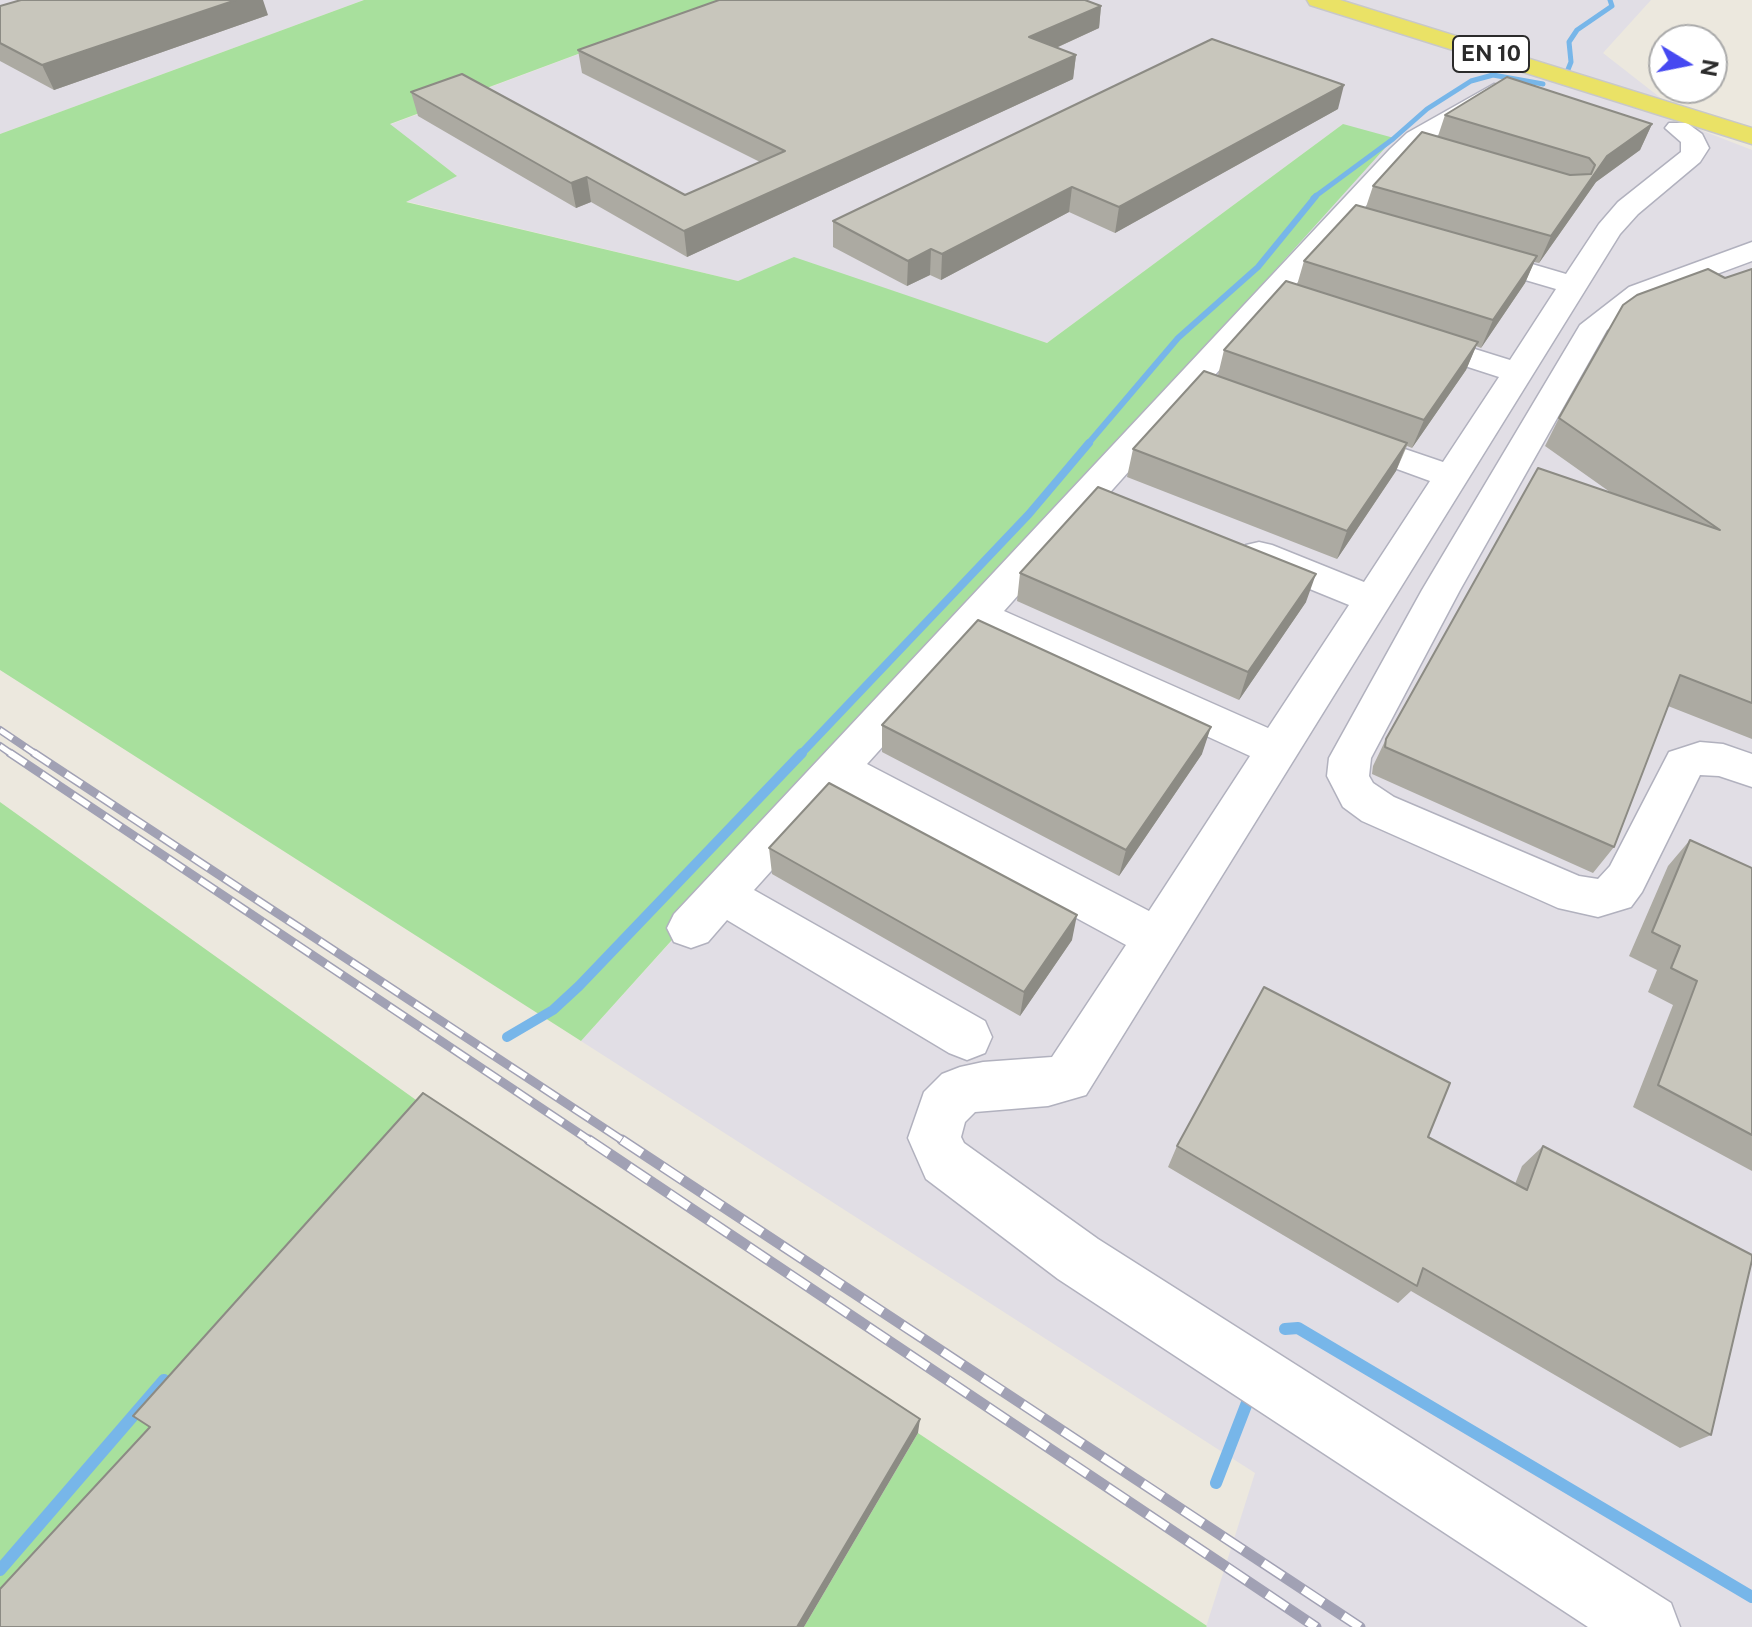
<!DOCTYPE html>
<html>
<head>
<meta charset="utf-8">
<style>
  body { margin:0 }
  #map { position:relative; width:1752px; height:1627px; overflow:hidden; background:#ece8de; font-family:"Public Sans",sans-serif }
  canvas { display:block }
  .north { position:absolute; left:1648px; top:24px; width:80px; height:80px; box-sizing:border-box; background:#fff; border:2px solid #aaa; border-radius:50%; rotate:100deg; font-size:22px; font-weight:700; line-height:32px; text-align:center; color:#2b2b2b }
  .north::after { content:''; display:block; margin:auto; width:28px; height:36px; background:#4649f1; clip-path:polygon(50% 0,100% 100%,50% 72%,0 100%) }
</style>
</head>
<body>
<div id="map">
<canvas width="1752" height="1627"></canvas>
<div class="north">N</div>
</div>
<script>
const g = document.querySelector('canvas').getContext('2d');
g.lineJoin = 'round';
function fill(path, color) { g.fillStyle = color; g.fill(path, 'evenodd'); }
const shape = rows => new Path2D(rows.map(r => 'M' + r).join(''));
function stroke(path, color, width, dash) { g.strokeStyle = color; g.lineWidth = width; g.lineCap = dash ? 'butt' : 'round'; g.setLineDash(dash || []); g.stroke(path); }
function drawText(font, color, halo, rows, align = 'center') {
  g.font = font + ' "Public Sans",sans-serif'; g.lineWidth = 6; g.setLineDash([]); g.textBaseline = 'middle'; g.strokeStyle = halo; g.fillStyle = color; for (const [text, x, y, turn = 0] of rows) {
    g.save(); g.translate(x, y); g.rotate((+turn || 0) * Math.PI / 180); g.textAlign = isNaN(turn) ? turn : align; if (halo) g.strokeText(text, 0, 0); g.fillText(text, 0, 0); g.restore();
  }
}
const industrial = shape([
  [0,0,364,0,0,134],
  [723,0,1651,0,1603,53,1703,131,1752,150,1752,1627,1206,1627,1255,1473,581,1041,686,925,1343,124,1047,343,794,258,738,281,405,201,456,175,389,125]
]);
const green = shape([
  [364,0,723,0,390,124,457,176,406,202,738,281,794,257,1047,343,1343,124,1394,138,581,1041,0,670,0,134],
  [0,802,437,1115,8,1627,0,1627],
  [918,1433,1207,1626,1206,1627,804,1627]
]);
const streamFar4 = shape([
  [1567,72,1571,62,1569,42,1577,30,1612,6,1610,0],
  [1313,198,1393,139,1427,109,1471,81,1493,75,1543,84]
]);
const streamFar3 = shape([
  [1087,445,1178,338,1258,267,1316,196]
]);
const streamFar2 = shape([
  [800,755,1029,514,1089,443]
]);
const streamFar1 = shape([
  [507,1037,553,1010,579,986,802,753]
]);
const stream = shape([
  [1285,1329,1298,1328,1752,1597],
  [1216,1483,1250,1395],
  [0,1570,164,1380]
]);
const minor = shape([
  [1494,84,1503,86,1506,91,1503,96,1425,143,1408,159,1004,611,1268,728,1349,605,1246,563,1241,554,1246,545,1259,542,1272,545,1364,582,1430,481,1334,446,1329,439,1334,432,1346,429,1443,462,1499,377,1403,346,1399,339,1403,332,1414,330,1510,360,1556,289,1464,262,1460,256,1464,250,1474,247,1566,274,1599,224,1618,202,1681,152,1681,142,1665,128,1669,123,1687,123,1702,134,1709,148,1700,162,1638,214,1620,234,1086,1095,1048,1106,975,1112,965,1122,961,1137,964,1143,1098,1239,1671,1603,1680,1627,1588,1627,1058,1279,926,1179,908,1138,924,1092,942,1074,960,1067,983,1062,1052,1057,1126,945,843,791,754,890,985,1021,992,1037,985,1053,967,1060,949,1053,727,920,708,942,691,948,674,942,667,928,674,914,1390,149,1407,133,1494,84],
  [984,634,1250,756,1149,911,867,764,984,634],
  [1752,242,1752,261,1649,299,1607,330,1460,590,1371,758,1369,776,1373,783,1394,797,1579,876,1598,879,1610,866,1669,752,1700,742,1723,744,1752,754,1752,787,1719,776,1700,775,1642,892,1631,907,1598,917,1558,908,1362,821,1343,807,1327,776,1329,758,1422,590,1580,325,1629,287,1752,242]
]);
const major = shape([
  [1307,0,1340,0,1752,128,1752,144,1310,5,1307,0]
]);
const railFar2 = shape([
  [0,730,37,755],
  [0,746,13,755]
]);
const railFar1 = shape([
  [10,753,592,1142],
  [34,753,625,1142]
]);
const rail = shape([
  [589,1140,1316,1627],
  [622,1140,1360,1627]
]);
const wall = shape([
  [0,6,268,15,54,90,0,61],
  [1101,6,1099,28,1056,48,1076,55,1073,79,687,257,591,202,576,208,418,116,411,92,685,195,760,162,582,73,578,50],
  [1338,109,1115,233,1069,212,941,280,930,275,907,286,833,247,833,221],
  [1445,115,1652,124,1640,150,1596,182,1539,263,1534,262,1525,283,1481,348,1476,346,1466,370,1412,448,1407,446,1396,471,1337,559,1127,477,1133,449,1218,375,1224,350,1297,285,1304,261,1366,207,1373,186,1438,136],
  [1752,269,1752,739,1668,706,1614,847,1593,873,1372,774,1373,766,1386,739,1610,492,1545,446,1559,418,1725,278],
  [1020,573,1306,602,1239,700,1017,601],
  [882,725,1202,754,1119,876,882,752],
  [1690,840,1752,868,1752,1171,1633,1107,1673,1005,1648,992,1657,970,1629,956,1668,866],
  [769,848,1072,940,1020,1016,772,874],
  [1428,1137,1515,1184,1522,1166,1543,1146,1711,1435,1680,1448,1411,1291,1398,1303,1168,1167,1177,1146]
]);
const shadedWall = shape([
  [236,0,263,0,268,15,54,90,42,65],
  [1101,6,1099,28,1027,61,1029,37],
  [1076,55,1073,79,687,257,684,231],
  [1344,85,1338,109,1115,233,1119,207],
  [1652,124,1640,150,1596,182,1539,263,1551,236,1607,156],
  [587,177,591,202,576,208,571,183],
  [1072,187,1069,212,941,280,942,254],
  [931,249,930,275,907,286,908,261],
  [1537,256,1525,283,1481,348,1493,320],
  [1478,342,1466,370,1412,448,1424,420],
  [1407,443,1396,471,1337,559,1347,531],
  [1316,574,1306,602,1239,700,1248,672],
  [1211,727,1202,754,1119,876,1126,850],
  [1077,915,1072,940,1020,1016,1024,992],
  [920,1419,918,1433,804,1627,797,1627]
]);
const building = shape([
  [21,0,236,0,42,65,0,43,0,6,21,0],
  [719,0,1085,0,1101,6,1029,37,1076,55,684,231,587,177,571,183,411,92,462,74,685,195,785,151,578,50,719,0],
  [1212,39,1344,85,1119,207,1072,187,942,254,931,249,908,261,833,221,1212,39],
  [1507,77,1652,124,1607,156,1551,236,1373,186,1422,132,1570,175,1591,174,1595,165,1589,158,1445,115,1507,77],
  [1356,205,1537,256,1493,320,1304,261,1356,205],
  [1708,269,1725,278,1752,269,1752,703,1680,675,1614,847,1385,747,1386,739,1538,468,1720,530,1559,418,1623,305,1637,295,1708,269],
  [1286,281,1478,342,1424,420,1224,350,1286,281],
  [1204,371,1407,443,1347,531,1133,449,1204,371],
  [1098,487,1316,574,1248,672,1020,573,1098,487],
  [978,620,1211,727,1126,850,882,725,978,620],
  [829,783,1077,915,1024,992,769,848,829,783],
  [1690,840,1752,868,1752,1135,1658,1085,1697,981,1671,968,1680,946,1652,932,1690,840],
  [1264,987,1450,1083,1428,1137,1527,1190,1543,1146,1752,1255,1752,1260,1711,1435,1423,1268,1417,1286,1177,1146,1264,987],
  [423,1093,920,1419,797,1627,0,1627,0,1589,150,1427,133,1416,423,1093]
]);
const shields = [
  [1491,54,76]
];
const shieldNames = [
  ["EN 10",1491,54]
];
fill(industrial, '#e1dee5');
fill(green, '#a8e09d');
stroke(streamFar4, '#77b6e9', 5);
stroke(streamFar3, '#77b6e9', 6);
stroke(streamFar2, '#77b6e9', 8);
stroke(streamFar1, '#77b6e9', 10);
stroke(stream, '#77b6e9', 12);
stroke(minor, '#b1b1be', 3);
stroke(major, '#c8c8c8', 3);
fill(minor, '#fff');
fill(major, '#eae266');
stroke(railFar2, '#a1a1b4', 8);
stroke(railFar1, '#a1a1b4', 9);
stroke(rail, '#a1a1b4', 11);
stroke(railFar2, '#fff', 5, [15]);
stroke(railFar1, '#fff', 6, [19]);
stroke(rail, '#fff', 8, [24]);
fill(wall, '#acaaa2');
fill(shadedWall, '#8c8b84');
fill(building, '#c8c6bc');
stroke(building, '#8c8b84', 2);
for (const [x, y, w] of shields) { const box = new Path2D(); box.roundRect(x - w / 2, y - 18, w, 36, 6); g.fillStyle = '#fff'; g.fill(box); stroke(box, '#2b2b2b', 2); }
drawText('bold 22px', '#2b2b2b', null, shieldNames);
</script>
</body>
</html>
